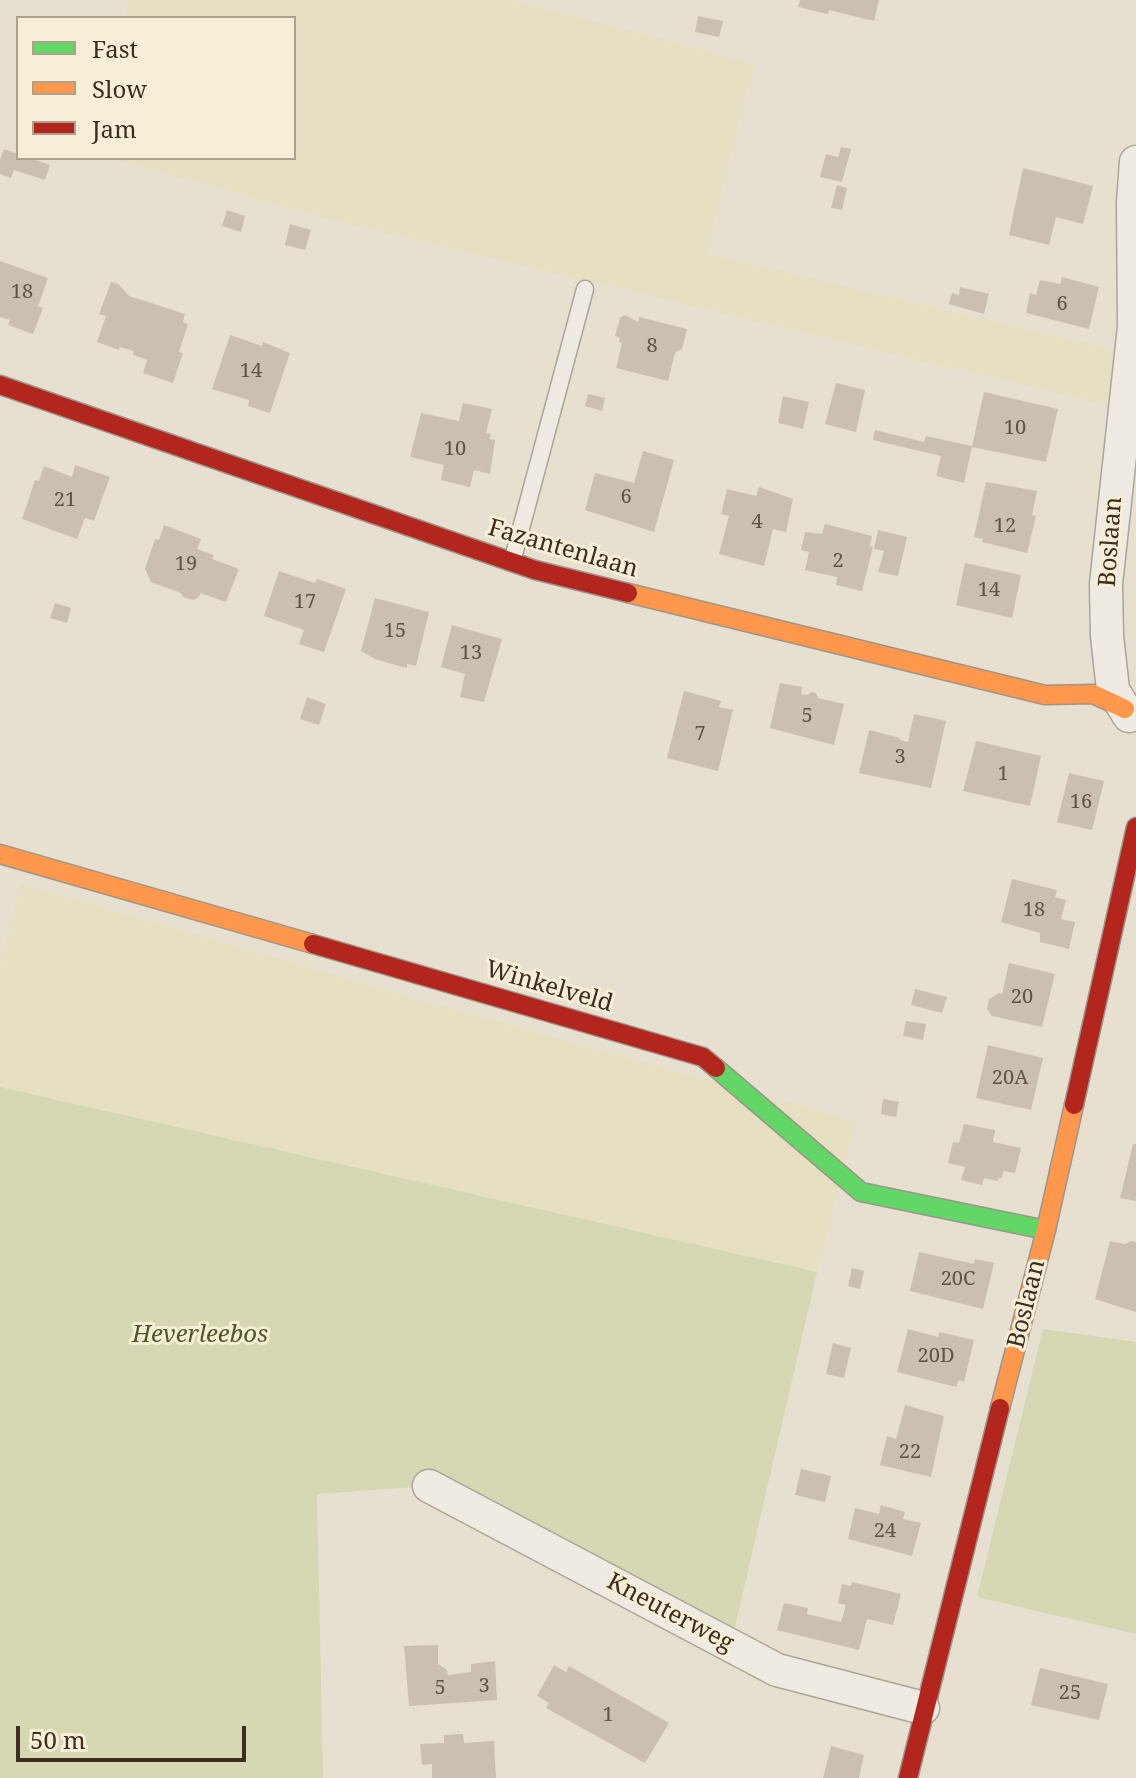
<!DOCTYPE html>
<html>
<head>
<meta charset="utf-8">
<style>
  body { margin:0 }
  #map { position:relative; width:1136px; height:1778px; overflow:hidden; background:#e7e0d1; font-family:"Noto Serif",serif }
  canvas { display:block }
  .legend { position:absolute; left:16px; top:16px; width:280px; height:144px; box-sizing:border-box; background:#f7eed8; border:2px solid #ada18e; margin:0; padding:10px 14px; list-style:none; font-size:24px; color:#3d2e20 }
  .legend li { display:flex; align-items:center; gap:16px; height:40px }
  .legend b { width:40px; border:2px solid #ada18e }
  .scale { position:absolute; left:16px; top:1726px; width:230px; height:36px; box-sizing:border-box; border:4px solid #3d2e20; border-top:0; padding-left:10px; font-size:24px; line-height:28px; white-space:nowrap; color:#3d2e20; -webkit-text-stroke:6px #f7eed8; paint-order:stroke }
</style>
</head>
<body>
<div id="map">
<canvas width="1136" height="1778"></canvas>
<ul class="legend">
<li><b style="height:10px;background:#63d668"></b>Fast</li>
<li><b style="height:10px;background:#ff974d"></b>Slow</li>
<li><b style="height:10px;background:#b3261e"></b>Jam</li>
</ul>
<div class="scale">50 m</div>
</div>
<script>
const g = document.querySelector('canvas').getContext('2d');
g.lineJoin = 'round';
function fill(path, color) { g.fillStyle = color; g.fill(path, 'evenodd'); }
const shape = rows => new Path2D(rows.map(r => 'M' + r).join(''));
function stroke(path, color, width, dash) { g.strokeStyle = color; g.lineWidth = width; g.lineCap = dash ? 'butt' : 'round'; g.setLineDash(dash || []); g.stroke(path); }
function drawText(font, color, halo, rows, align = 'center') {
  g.font = font + ' "Noto Serif",serif'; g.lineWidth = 6; g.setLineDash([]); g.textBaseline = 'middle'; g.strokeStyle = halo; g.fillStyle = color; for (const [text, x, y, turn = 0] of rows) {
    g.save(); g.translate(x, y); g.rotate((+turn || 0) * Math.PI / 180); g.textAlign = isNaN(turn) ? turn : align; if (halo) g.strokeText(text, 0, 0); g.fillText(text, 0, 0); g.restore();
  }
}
const farmland = shape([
  [129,0,513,0,754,63,706,253,1116,350,1110,406,327,219,110,158,294,158,294,18,125,18],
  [21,883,421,1000,856,1121,817,1272,0,1087,0,966]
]);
const green = shape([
  [0,1087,817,1272,734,1631,429,1486,317,1494,323,1778,0,1778],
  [1043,1329,1136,1342,1136,1634,977,1597]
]);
const building = shape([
  [800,0,879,0,874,21,829,10,828,14,798,7],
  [698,16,723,21,719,37,695,32],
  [841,147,851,149,842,182,820,177,826,154,838,157],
  [4,149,18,154,18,158,30,158,50,165,45,180,14,170,11,178,0,174,0,159],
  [1023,168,1093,186,1083,224,1056,217,1049,245,1009,235],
  [837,185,847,188,842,210,831,208],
  [227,210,245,216,241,232,222,226],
  [290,224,311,230,305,250,285,245],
  [0,261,48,278,38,306,43,308,33,334,8,325,10,320,0,317],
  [1062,277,1099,287,1089,329,1026,313,1030,293,1036,295,1040,280,1060,284],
  [111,282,118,284,129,296,185,314,183,322,188,324,179,352,183,353,173,383,143,373,147,360,133,355,134,351,120,347,119,350,97,342,106,316,99,314],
  [960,287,989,294,984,314,949,304,952,293,959,295],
  [625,315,638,322,639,317,687,329,682,349,675,353,668,381,616,368,622,343,619,342,620,338,615,336,620,318],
  [230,335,262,346,263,342,290,353,270,413,248,406,249,400,212,389],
  [836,383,865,390,856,432,825,424],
  [984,392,1058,409,1046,462,972,447,964,483,936,476,941,456,873,440,875,430,924,442,926,436,972,446],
  [588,394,605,398,602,411,585,406],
  [783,396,809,402,803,429,778,423],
  [463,403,492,409,486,433,491,434,489,439,495,440,490,474,474,470,470,487,441,480,444,465,410,457,421,413,459,421],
  [643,451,674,460,654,532,585,510,595,473,634,483],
  [75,465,110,477,94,521,85,518,77,539,22,519,35,480,39,481,44,466,72,477],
  [986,482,1037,491,1032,515,1036,516,1027,553,982,542,983,539,974,537],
  [759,487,793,499,786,532,773,529,764,566,719,554,729,516,721,514,727,489,756,496],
  [825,524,872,536,870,546,873,547,862,591,836,585,837,577,805,570,809,552,801,550,805,532,822,534],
  [164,525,201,539,197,549,214,555,212,559,239,569,226,602,200,593,199,597,193,600,183,597,181,593,151,582,145,569,155,539,159,540],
  [878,530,907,537,898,576,878,572,884,551,874,549],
  [965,563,1021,575,1012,618,956,605],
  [279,571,315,583,317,579,346,589,324,652,299,644,304,630,264,616],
  [375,598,429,612,416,666,407,664,407,668,399,666,375,659,361,651],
  [55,603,71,608,67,623,50,618],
  [452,625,502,639,484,702,460,697,465,674,441,667],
  [780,683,802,687,801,694,808,695,811,692,816,693,818,698,844,704,834,745,770,728],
  [684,691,721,701,719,707,733,710,718,771,667,758],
  [307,697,326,704,319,725,300,719],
  [914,714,946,721,931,788,859,773,869,730,900,738,900,740,908,742],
  [976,741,1041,756,1030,806,963,791],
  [1069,773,1104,781,1092,830,1057,822],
  [1012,879,1057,890,1055,897,1066,900,1061,919,1075,922,1069,949,1040,942,1040,933,1001,922],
  [1009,963,1055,974,1042,1027,992,1016,987,1009,989,999,999,993,1002,994],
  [915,989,947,997,942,1013,911,1005],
  [906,1021,926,1024,923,1040,903,1036],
  [988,1045,1043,1058,1031,1110,976,1098],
  [883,1099,899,1102,896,1117,881,1114],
  [964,1124,995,1130,993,1142,1021,1148,1015,1173,1003,1171,1002,1178,999,1178,997,1181,984,1178,982,1185,961,1180,965,1167,948,1163,953,1142,959,1143],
  [1133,1144,1136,1144,1136,1201,1120,1198],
  [1110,1241,1125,1244,1131,1241,1136,1242,1136,1312,1095,1299],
  [919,1252,974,1264,975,1259,994,1263,983,1309,910,1291],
  [852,1268,864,1271,860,1289,848,1286],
  [908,1329,938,1337,939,1332,974,1340,964,1382,959,1380,956,1387,897,1372],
  [833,1343,851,1348,844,1378,826,1374],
  [905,1405,944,1416,931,1477,880,1465,887,1436,896,1439],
  [801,1469,831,1476,825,1502,795,1495],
  [881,1505,905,1512,903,1519,921,1523,912,1556,848,1539,855,1508,879,1514],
  [852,1582,901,1594,893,1625,867,1619,859,1650,777,1630,784,1603,808,1608,807,1614,841,1622,846,1605,838,1603,842,1584,851,1586],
  [438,1645,438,1664,447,1670,448,1675,471,1672,471,1664,495,1661,497,1700,409,1706,404,1646],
  [554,1665,566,1672,569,1666,669,1723,645,1763,546,1708,549,1703,537,1696],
  [1040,1668,1108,1684,1099,1720,1031,1705],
  [463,1734,464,1743,494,1741,496,1778,432,1778,432,1764,422,1765,420,1744,444,1743,444,1735],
  [831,1746,864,1755,859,1778,823,1778]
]);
const lane = shape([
  [512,562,585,289]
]);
const street = shape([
  [1129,716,1113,690,1107,636,1106,584,1134,327,1133,202,1136,162],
  [429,1486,777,1670,923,1708]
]);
const fast = shape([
  [716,1068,861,1192,1046,1230]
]);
const slow = shape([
  [628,593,1045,695,1093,694,1125,709],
  [0,854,313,944],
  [1000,1408,1046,1230,1074,1105]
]);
const jam = shape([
  [0,385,535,570,628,593],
  [313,944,703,1057,716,1068],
  [1074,1105,1136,827],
  [908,1778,1000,1408]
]);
const numberNames = [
  ["18",22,292],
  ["6",1062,304],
  ["8",652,346],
  ["14",251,371],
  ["10",1015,428],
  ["10",455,449],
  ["6",626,497],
  ["21",65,500],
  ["4",757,522],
  ["12",1005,526],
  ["2",838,561],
  ["19",186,564],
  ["14",989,590],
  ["17",305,602],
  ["15",395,631],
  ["13",471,653],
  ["5",807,716],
  ["7",700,734],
  ["3",900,757],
  ["1",1003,774],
  ["16",1081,802],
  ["18",1034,910],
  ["20",1022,997],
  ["20A",1010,1078],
  ["20C",958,1279],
  ["20D",936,1356],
  ["22",910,1452],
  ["24",885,1531],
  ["3",484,1686],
  ["5",440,1688],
  ["25",1070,1693],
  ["1",608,1715]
];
const streetNames = [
  ["Boslaan",1111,542,-86],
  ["Fazantenlaan",563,549,16],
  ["Winkelveld",549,987,16],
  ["Boslaan",1027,1304,-76],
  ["Kneuterweg",670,1613,28]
];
const parkNames = [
  ["Heverleebos",200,1335]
];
fill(farmland, '#e6dfc2');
fill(green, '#d6d7b3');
fill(building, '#cbbfb2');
stroke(lane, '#ada599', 19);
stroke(street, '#ada599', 35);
stroke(fast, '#9c958a', 21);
stroke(slow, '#9c958a', 21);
stroke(jam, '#9c958a', 21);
stroke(lane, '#efebe3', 16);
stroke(street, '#efebe3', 32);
stroke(fast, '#63d668', 18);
stroke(slow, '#ff974d', 18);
stroke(jam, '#b3261e', 18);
drawText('20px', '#605244', null, numberNames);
drawText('24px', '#3d2e20', '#f7eed8', streetNames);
drawText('italic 24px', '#4d5a26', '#f7eed8', parkNames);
</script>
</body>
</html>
